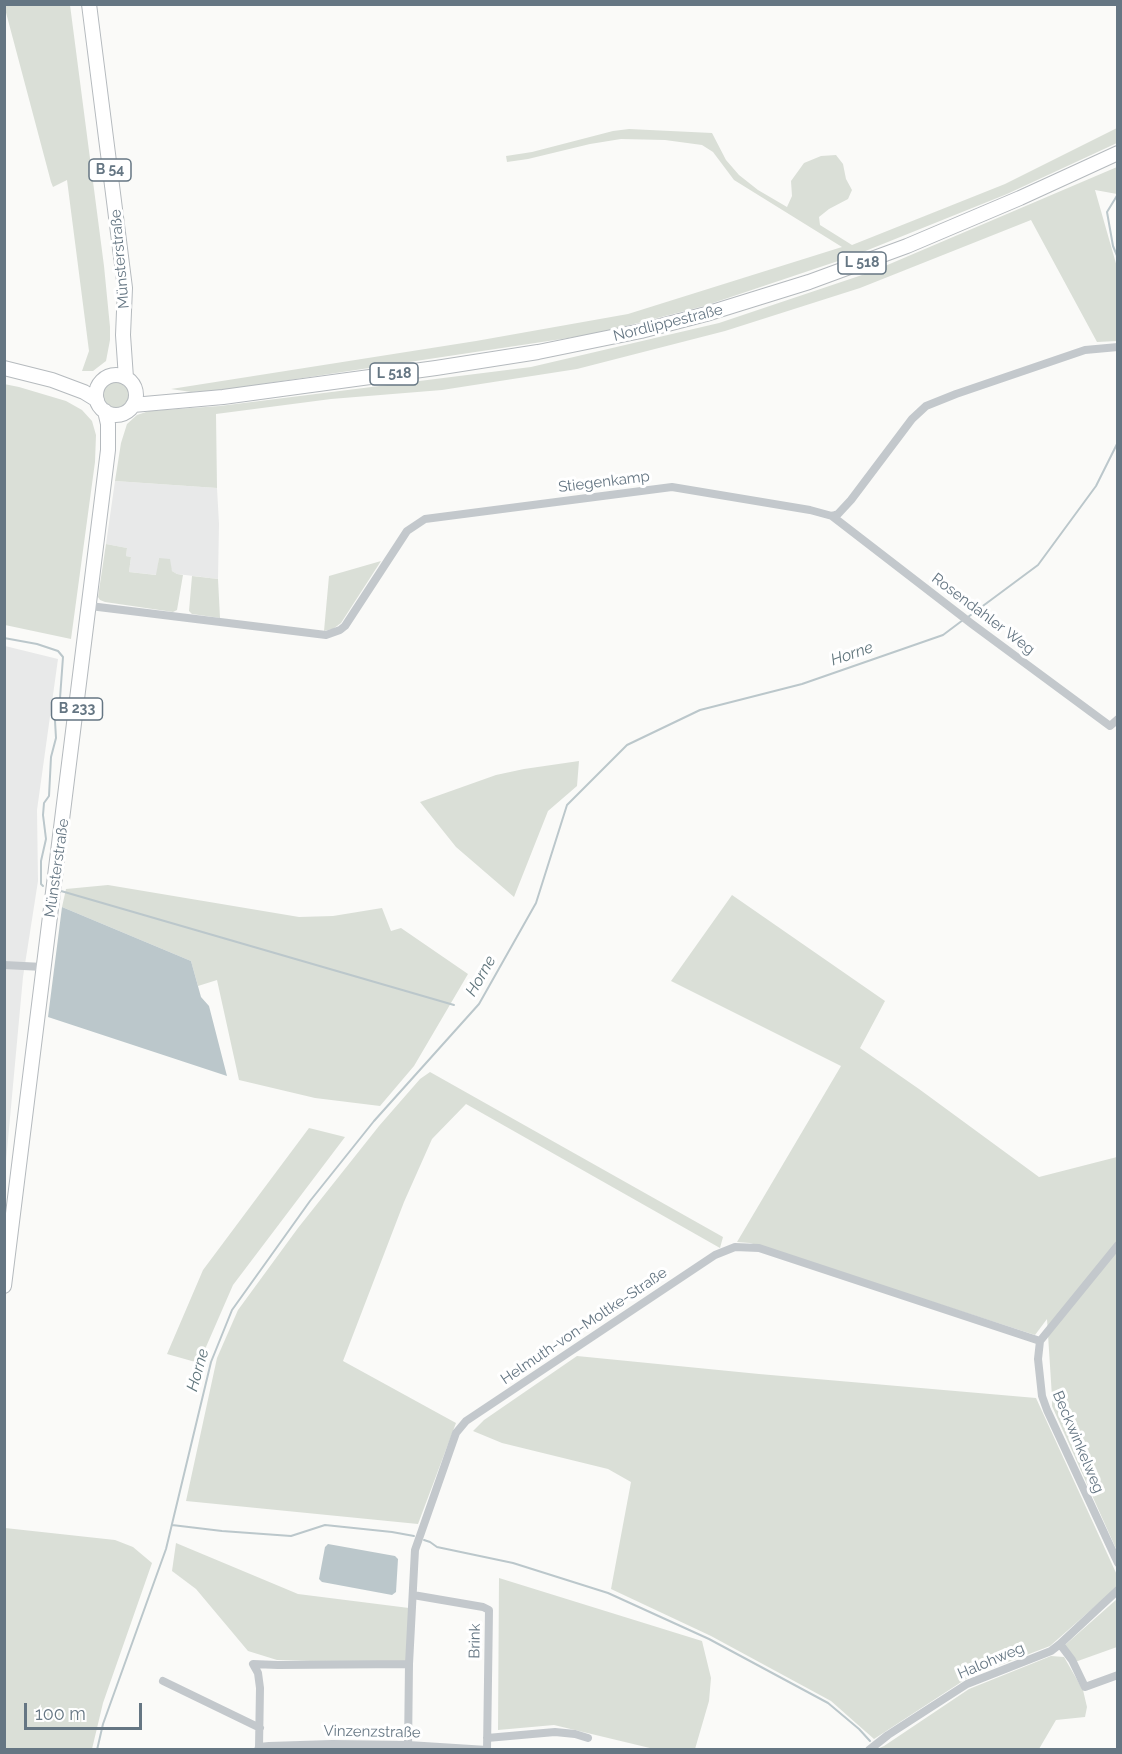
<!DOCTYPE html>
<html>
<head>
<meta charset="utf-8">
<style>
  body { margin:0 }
  #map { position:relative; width:1122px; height:1754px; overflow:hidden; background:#fafaf8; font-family:Raleway,sans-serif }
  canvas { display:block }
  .frame { position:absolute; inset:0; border:6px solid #657683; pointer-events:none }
  .scale { position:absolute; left:24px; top:1703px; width:118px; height:27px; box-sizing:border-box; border:3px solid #657683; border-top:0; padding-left:8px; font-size:18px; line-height:21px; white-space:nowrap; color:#657683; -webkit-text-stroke:4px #fff; paint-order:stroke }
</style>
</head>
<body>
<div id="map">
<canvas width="1122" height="1754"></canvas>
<div class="frame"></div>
<div class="scale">100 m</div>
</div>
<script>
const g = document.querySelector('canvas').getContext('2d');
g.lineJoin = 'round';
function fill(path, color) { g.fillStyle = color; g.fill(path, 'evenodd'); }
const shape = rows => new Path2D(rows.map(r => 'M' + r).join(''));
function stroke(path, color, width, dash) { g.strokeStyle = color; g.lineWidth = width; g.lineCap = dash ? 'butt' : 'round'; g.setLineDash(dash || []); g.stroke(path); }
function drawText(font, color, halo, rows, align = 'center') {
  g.font = font + ' Raleway,sans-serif'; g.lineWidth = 6; g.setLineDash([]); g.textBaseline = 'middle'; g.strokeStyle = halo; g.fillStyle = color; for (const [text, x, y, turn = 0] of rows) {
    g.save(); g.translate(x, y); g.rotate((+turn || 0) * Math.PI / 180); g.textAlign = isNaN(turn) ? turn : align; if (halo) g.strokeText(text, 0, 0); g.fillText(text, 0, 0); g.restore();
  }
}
const built = shape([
  [115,481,217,488,219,524,218,579,177,574,172,571,170,567,159,558,157,575,129,572,131,557,126,556,127,548,106,544],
  [5,646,58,659,37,810,38,881,23,977,5,1172]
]);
const green = shape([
  [4,5,70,5,104,266,110,327,110,340,106,361,93,371,82,371,89,351,67,180,53,187,51,182],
  [1117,128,1117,143,1007,194,853,256,704,306,595,334,223,390,191,392,171,389,476,341,628,314,842,247,734,180,713,152,702,145,665,140,621,139,590,144,528,159,507,162,506,156,532,152,613,131,629,129,712,133,726,160,739,175,758,190,787,207,792,196,791,181,804,163,821,156,836,155,843,164,846,179,852,190,848,199,829,209,819,217,820,225,852,245,1005,184],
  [1117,167,1117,194,1095,190,1117,267,1117,341,1097,342,1031,220,860,288,725,331,577,369,442,390,331,399,216,414,217,488,115,481,121,443,127,424,137,415,149,411,220,406,531,367,719,323,871,272],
  '100 395a16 16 0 1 1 32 0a16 16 0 1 1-32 0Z',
  [4,384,19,387,66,401,82,410,92,421,96,435,95,462,71,639,5,625],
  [106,544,127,548,126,556,131,557,129,572,156,575,159,558,170,559,172,571,177,574,183,575,177,610,173,612,105,602,100,600,98,597],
  [381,561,341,623,333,629,324,631,329,576],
  [192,576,218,579,220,618,192,614,189,611],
  [579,761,577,786,548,811,514,897,456,847,420,802,496,775,524,769],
  [108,885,299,917,333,916,382,908,391,931,401,928,468,974,414,1066,380,1106,315,1098,239,1080,217,980,198,986,191,961,62,907,66,889],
  [732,895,885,1001,860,1048,919,1089,1039,1177,1117,1157,1117,1551,1052,1406,1052,1397,1047,1319,1035,1335,750,1243,737,1242,841,1066,671,981],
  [430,1072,723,1237,720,1248,466,1104,432,1139,404,1202,343,1361,456,1423,418,1524,186,1501,217,1358,238,1310,298,1228,379,1126,420,1079],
  [309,1128,345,1137,233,1285,199,1363,167,1354,203,1270],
  [577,1356,759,1374,1036,1398,1117,1575,1117,1587,1050,1646,969,1677,874,1739,831,1701,711,1636,611,1589,631,1482,608,1469,502,1443,473,1431,484,1420],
  [5,1528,115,1540,133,1547,152,1563,103,1703,92,1749,5,1749],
  [176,1543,298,1594,409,1608,407,1664,277,1660,248,1651,196,1589,172,1571],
  [499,1578,702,1641,711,1678,709,1701,695,1749,654,1749,554,1725,498,1730],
  [1117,1599,1117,1647,1075,1662,1065,1645],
  [1051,1656,1064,1657,1083,1690,1087,1707,1085,1717,1056,1720,1039,1749,875,1750,884,1746,969,1689]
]);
const water = shape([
  [62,907,191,961,201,997,209,1006,227,1076,48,1017],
  [328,1544,395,1556,398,1559,396,1592,392,1595,322,1582,319,1579,325,1547]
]);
const stream = shape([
  [1118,194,1107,212,1113,246,1118,258],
  [968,617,1038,565,1096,486,1118,442],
  [4,638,37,644,58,651,63,657,59,712,55,721,56,738,51,757,49,796,44,803,43,815,46,839,41,861,41,884,43,886],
  [61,891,454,1005],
  [172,1525,222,1531,291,1536,325,1525,392,1532,414,1536],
  [424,1540,430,1542,437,1547,513,1563,608,1593,709,1639,828,1703,859,1729,870,1741],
  [97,1750,103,1724,166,1549,211,1362,232,1310,310,1201,374,1121,479,1004,536,903,567,805,627,745,700,710,802,684,943,635,963,620]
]);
const minor = shape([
  [832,516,972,624,1110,726,1118,719],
  [90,606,326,635,340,630,345,626,407,531,425,519,672,487,810,510,832,516,838,514,851,500,912,419,926,406,956,394,1085,350,1118,347],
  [4,965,43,967],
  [1118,1245,1040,1341,1038,1359,1042,1396,1047,1410,1118,1563],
  [1060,1644,1072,1660,1085,1687,1118,1675],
  [163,1681,260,1728],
  [487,1738,555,1732,575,1734,588,1738],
  [259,1747,260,1688,258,1673,253,1664,278,1665,409,1664],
  [258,1750,259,1747,269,1746,332,1744,408,1745,487,1750,489,1610,483,1607,413,1595],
  [408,1750,409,1664,415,1550,456,1433,466,1421,715,1255,735,1247,759,1248,1040,1341],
  [869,1750,888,1735,967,1684,1051,1651,1060,1644,1118,1590]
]);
const primary = shape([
  [89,4,125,288,123,335,126,378],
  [4,368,52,380,84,392,97,400],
  '96 395a20 20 0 1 1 40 0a20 20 0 1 1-40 0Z',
  [133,405,223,397,436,368,538,352,641,331,706,314,809,282,907,246,1020,198,1118,153],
  [4,1286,108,450,108,424,105,411]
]);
const shields = [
  [110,170,42],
  [862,263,48],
  [394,374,48],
  [77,709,51]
];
const shieldNames = [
  ["B 54",110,170],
  ["L 518",862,263],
  ["L 518",394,374],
  ["B 233",77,709]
];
const streetNames = [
  ["Münsterstraße",120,259,-95],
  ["Nordlippestraße",668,323,-14],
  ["Stiegenkamp",604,482,-7],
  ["Rosendahler Weg",983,614,37],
  ["Münsterstraße",57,868,-82],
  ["Helmuth-von-Moltke-Straße",584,1326,-34],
  ["Beckwinkelweg",1078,1442,67],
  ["Brink",475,1641,-89],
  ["Halohweg",991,1661,-23],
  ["Vinzenzstraße",372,1732,1]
];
const waterNames = [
  ["Horne",852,654,-19],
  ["Horne",481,976,-60],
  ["Horne",198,1370,-74]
];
fill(built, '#e8e9e9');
fill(green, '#dadfd7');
fill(water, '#bbc7cb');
stroke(stream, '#bbc7cb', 2);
stroke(primary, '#b5babe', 16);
stroke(minor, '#c3c8cc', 8);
stroke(primary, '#fff', 14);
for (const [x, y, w] of shields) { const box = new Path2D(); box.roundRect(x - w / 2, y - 11, w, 22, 4.5); g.fillStyle = '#fff'; g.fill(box); stroke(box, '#657683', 1.5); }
drawText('bold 14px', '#657683', null, shieldNames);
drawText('15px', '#657683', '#fff', streetNames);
drawText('italic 16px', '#60757c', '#fff', waterNames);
</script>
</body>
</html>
